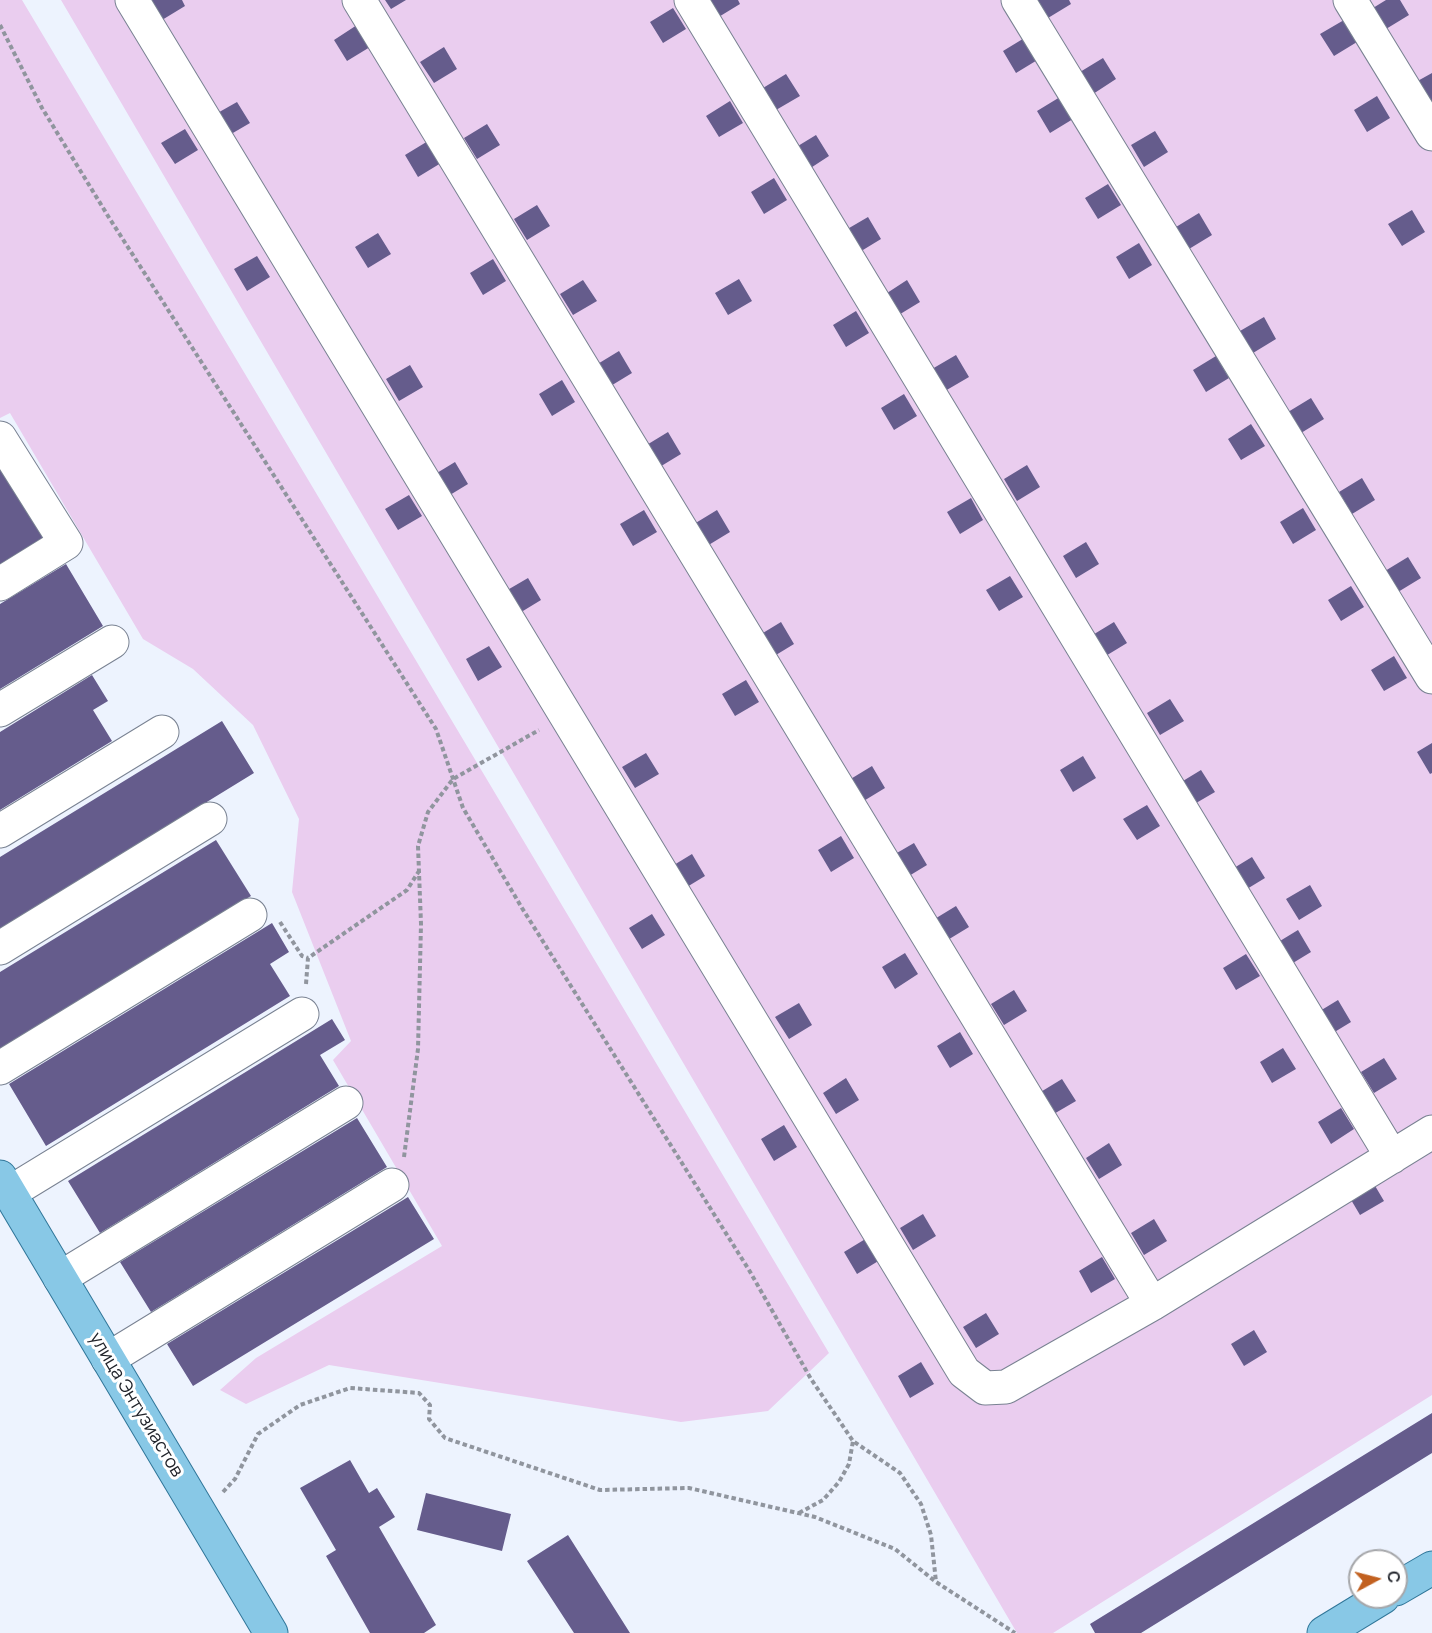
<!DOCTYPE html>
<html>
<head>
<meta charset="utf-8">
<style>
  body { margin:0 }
  #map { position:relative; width:1432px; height:1633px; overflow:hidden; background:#edf3fe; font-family:Manrope,sans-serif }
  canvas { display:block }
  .north { position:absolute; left:1348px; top:1549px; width:60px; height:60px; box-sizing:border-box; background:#fff; border:2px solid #a6a7aa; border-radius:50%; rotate:83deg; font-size:16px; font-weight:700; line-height:24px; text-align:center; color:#20232a }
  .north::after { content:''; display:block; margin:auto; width:21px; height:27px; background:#c26120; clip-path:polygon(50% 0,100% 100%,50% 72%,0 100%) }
</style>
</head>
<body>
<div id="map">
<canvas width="1432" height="1633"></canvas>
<div class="north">С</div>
</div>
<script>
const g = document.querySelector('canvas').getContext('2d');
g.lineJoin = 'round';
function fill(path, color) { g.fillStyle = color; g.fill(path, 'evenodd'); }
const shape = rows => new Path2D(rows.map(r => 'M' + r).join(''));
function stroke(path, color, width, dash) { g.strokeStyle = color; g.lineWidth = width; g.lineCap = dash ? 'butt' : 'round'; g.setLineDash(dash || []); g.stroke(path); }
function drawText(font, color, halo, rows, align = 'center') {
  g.font = font + ' Manrope,sans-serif'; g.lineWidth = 6; g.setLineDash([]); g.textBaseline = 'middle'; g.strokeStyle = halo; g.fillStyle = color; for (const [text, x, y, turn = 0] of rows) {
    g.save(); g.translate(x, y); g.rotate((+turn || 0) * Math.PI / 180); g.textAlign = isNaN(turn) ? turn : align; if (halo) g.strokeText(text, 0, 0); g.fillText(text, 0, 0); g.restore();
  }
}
const green = shape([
  [0,0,22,0,829,1353,768,1411,681,1422,329,1365,246,1404,220,1390,256,1358,442,1246,333,1060,351,1041,292,892,299,819,253,725,193,669,143,639,10,413,0,418],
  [61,0,1432,0,1432,1395,1053,1633,1017,1633]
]);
const building = shape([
  [150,0,182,0,185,6,162,20],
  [385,0,406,0,391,9],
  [706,0,738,0,740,4,717,18],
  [1037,0,1069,0,1071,4,1048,18],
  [1386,0,1400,0,1409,15,1386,29,1373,8],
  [673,8,686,29,663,43,650,22],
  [1344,20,1357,42,1334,56,1320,34],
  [357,25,370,47,347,61,334,40],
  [1026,37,1039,59,1016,73,1003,51],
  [444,47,457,69,434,83,420,62],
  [1103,58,1116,79,1093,94,1080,72],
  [1432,73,1432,102,1414,83],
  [786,74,800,96,776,110,763,88],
  [1377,96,1390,118,1367,132,1354,110],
  [1060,97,1073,119,1050,133,1037,111],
  [730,101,743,123,719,137,706,116],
  [237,102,250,123,226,137,214,115],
  [487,124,500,145,477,159,464,138],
  [185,129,198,150,175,164,161,143],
  [1155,131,1168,152,1144,167,1131,145],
  [816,135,829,156,806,171,793,149],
  [428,141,441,163,418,177,405,155],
  [774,178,787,200,764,214,751,192],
  [1108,184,1121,205,1098,219,1085,198],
  [537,205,550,226,527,240,514,219],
  [1412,210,1425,232,1402,246,1388,224],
  [1199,213,1212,235,1189,249,1176,227],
  [868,217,881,239,858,253,844,231],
  [378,233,391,254,368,268,355,247],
  [1139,243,1152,265,1129,279,1116,257],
  [257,256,270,277,247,291,234,269],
  [493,259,506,281,483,295,470,273],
  [739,279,752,301,728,315,715,293],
  [583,280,597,301,573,315,560,294],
  [907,280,920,302,897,316,884,295],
  [856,311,869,333,846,347,833,325],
  [1264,317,1276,339,1253,353,1240,331],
  [619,351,632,373,609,387,596,365],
  [956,355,969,377,945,391,932,369],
  [1216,356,1229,378,1206,392,1193,370],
  [410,365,423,387,399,401,386,379],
  [562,380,575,402,552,416,539,394],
  [904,394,917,416,894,430,881,408],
  [1311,398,1324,419,1301,433,1288,412],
  [1251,424,1265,446,1241,460,1228,439],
  [668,432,681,454,658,468,645,446],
  [455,462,468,484,445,498,432,476],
  [1027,465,1040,487,1017,501,1004,479],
  [0,467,47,539,0,568],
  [1362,478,1375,500,1352,514,1339,492],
  [409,495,422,516,398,530,385,509],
  [971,498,983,520,960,534,947,512],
  [1303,508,1316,530,1293,544,1280,522],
  [644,510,657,532,633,546,620,524],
  [717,510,730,532,707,546,694,524],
  [1086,542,1099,564,1076,578,1063,556],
  [1408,557,1421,578,1398,592,1385,571],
  [66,564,103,626,0,689,0,604],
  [1010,576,1023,597,999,611,986,590],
  [528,578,541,600,518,614,504,592],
  [1351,586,1364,607,1341,621,1328,600],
  [781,622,794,644,771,658,758,636],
  [1114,622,1127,643,1104,657,1091,636],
  [489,646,502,667,478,681,466,659],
  [1394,656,1407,678,1384,691,1371,670],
  [92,675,108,701,93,710,112,741,0,810,0,732],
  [746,680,759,702,735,716,722,694],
  [1170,699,1184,721,1160,735,1147,713],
  [222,721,254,773,0,929,0,857],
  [1432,743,1432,773,1430,774,1417,752],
  [646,753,659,774,635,788,622,767],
  [1083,756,1096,778,1073,792,1060,770],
  [872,766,885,788,862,802,849,780],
  [1201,770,1215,792,1191,806,1178,784],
  [1147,805,1160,826,1137,840,1123,819],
  [841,836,854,858,831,872,818,850],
  [216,840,251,896,0,1050,0,972],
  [914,843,927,865,904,879,890,857],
  [692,854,705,876,682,890,669,868],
  [1252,857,1265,878,1242,892,1229,871],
  [1310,885,1322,906,1299,920,1286,899],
  [956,906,969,927,946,941,933,920],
  [652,914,665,935,642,949,629,928],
  [272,923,289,952,270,964,290,996,46,1146,9,1084],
  [1298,930,1311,952,1288,966,1275,944],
  [905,953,918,974,895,989,882,967],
  [1246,954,1260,976,1236,990,1223,968],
  [1014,990,1027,1011,1004,1025,991,1004],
  [1338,1000,1351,1022,1328,1036,1315,1014],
  [799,1003,812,1025,789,1039,775,1017],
  [332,1019,345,1040,320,1055,339,1086,100,1233,68,1181],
  [960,1032,973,1054,950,1068,937,1046],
  [1283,1048,1296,1069,1272,1083,1260,1062],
  [1384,1058,1397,1079,1374,1093,1361,1072],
  [846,1078,859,1100,836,1114,823,1093],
  [1062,1079,1076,1101,1052,1115,1039,1093],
  [1341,1108,1354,1129,1331,1144,1318,1122],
  [357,1118,387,1167,151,1312,120,1262],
  [784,1125,797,1147,774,1161,761,1139],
  [1109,1143,1122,1165,1099,1179,1086,1158],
  [1371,1179,1384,1201,1360,1215,1347,1193],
  [408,1197,434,1239,193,1386,167,1344],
  [923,1214,936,1236,913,1250,900,1228],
  [1154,1219,1167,1241,1144,1255,1131,1233],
  [867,1238,880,1260,857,1274,844,1252],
  [1102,1257,1115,1279,1091,1293,1079,1271],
  [986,1313,999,1334,976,1348,963,1327],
  [1254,1330,1267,1352,1244,1366,1231,1344],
  [921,1362,934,1384,910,1398,898,1376],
  [1432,1413,1432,1453,1141,1633,1095,1633,1090,1624],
  [350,1460,369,1493,377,1488,395,1517,379,1527,436,1625,424,1633,370,1633,326,1556,336,1550,300,1488],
  [426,1493,511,1514,502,1551,417,1530],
  [568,1535,630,1633,574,1633,527,1561]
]);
const path = shape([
  [0,25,42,108,108,216,436,729,463,808,522,908,749,1270,811,1379,853,1441,900,1473,921,1504,931,1535,936,1582],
  [280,922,302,956,308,958],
  [306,984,308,958,407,890,419,871],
  [404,1157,418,1049,421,924,418,846,428,812,453,779,539,730],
  [223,1492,235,1479,258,1434,300,1405,350,1388,419,1393,430,1405,429,1419,445,1438,600,1490,689,1488,815,1517,895,1549,936,1582,1015,1633],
  [799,1513,823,1500,839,1482,849,1464,853,1441]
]);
const minor = shape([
  [132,0,964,1372,985,1388,1006,1387,1152,1304,1432,1132],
  [359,0,1152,1304],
  [691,0,1392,1157],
  [1018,0,1432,677],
  [1350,0,1432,134],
  [0,438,66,543,0,584],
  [0,710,112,642],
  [0,831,162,732],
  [0,948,210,819],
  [0,1068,250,915],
  [9,1193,302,1014],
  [60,1278,346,1103],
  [108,1359,392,1185]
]);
const major = shape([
  [0,1177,271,1633],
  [1396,1589,1432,1568],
  [1324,1633,1383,1597]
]);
const streetNames = [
  ["улица Энтузиастов",136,1405,59]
];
fill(green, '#eacdef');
fill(building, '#655c8c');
stroke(minor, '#798292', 35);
stroke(major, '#307699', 35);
stroke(path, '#90959e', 4, [4.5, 3]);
stroke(minor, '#fff', 33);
stroke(major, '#88c8e6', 33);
drawText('18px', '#20232a', '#fff', streetNames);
</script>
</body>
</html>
